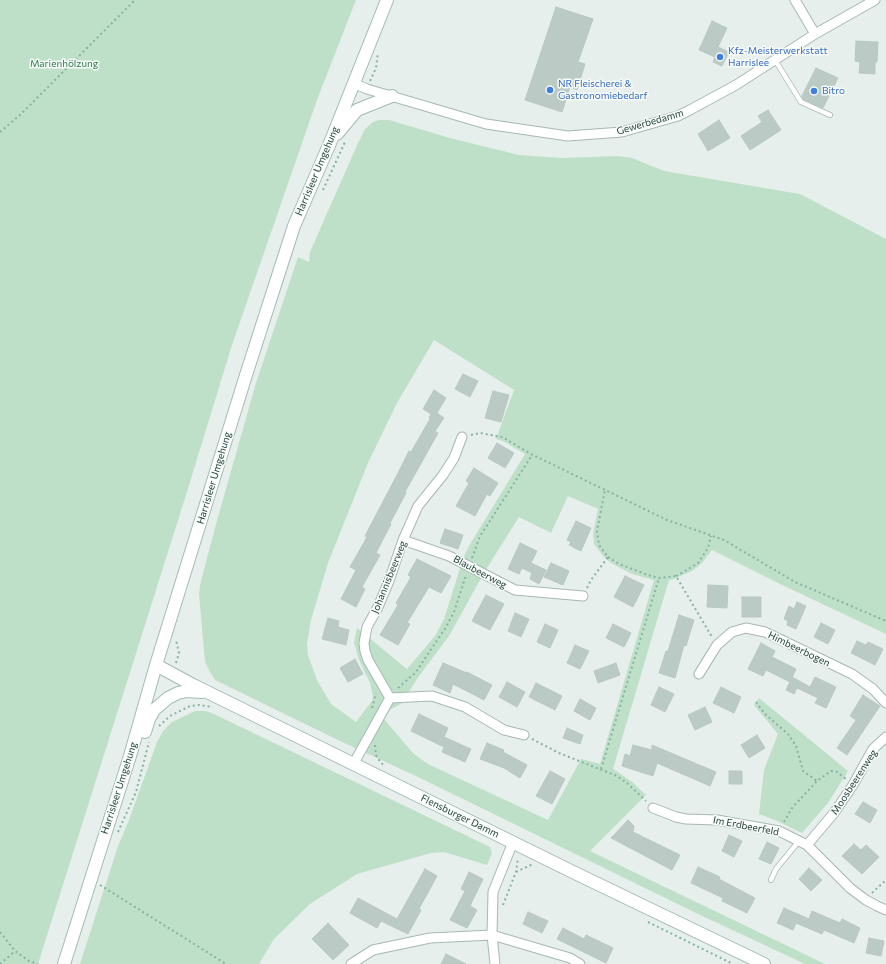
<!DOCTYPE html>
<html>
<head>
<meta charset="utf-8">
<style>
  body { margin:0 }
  canvas { display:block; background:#e6efeb }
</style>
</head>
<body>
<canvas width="886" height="964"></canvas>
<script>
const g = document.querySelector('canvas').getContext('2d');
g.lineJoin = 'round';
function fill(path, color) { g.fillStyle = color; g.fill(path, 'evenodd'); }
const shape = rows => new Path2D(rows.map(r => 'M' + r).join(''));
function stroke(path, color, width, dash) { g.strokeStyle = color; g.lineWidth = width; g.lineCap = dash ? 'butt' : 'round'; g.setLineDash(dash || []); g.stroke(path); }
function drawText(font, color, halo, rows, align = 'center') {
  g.font = font + ' Commissioner,sans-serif'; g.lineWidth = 3; g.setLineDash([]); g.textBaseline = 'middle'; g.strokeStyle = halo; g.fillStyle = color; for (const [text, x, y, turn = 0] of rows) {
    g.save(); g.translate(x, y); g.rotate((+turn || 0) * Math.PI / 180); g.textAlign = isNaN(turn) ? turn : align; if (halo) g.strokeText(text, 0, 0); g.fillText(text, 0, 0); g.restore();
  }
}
const green = shape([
  [0,0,356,0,317,100,232,345,186,495,38,964,0,964],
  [379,120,389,120,450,138,519,155,562,158,618,156,632,158,664,171,800,194,886,239,886,634,780,584,712,550,702,563,692,571,674,579,669,580,613,769,631,781,646,795,590,851,825,964,805,964,696,913,418,777,340,741,215,680,210,672,205,662,199,594,200,585,216,524,256,383,298,257,309,262,310,252,358,143,365,129,373,122],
  [434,340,514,390,496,439,503,441,525,454,469,546,464,556,444,619,435,636,407,669,357,628,354,642,359,660,370,683,373,696,372,701,356,722,331,704,317,680,308,655,307,644,311,620,328,563,368,463,397,403],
  [568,496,598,509,593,534,594,544,604,557,611,563,632,574,654,580,600,764,581,759,548,820,430,765,422,760,413,753,384,719,391,709,401,704,419,676,449,636,485,571,519,517,551,533],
  [759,698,848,771,828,803,802,833,775,820,759,814,764,770,778,734,754,705],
  [195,711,206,711,216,715,490,847,492,853,487,865,444,852,431,853,357,874,310,904,274,939,259,964,80,964,118,846,129,820,157,742,163,731,172,722]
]);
const building = shape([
  [556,7,593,19,578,62,585,64,577,90,570,87,562,112,525,100,556,7],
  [712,21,727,28,718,47,729,52,722,66,713,62,715,57,699,50,712,21],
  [856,41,878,42,877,62,875,62,875,74,859,73,860,62,855,61,856,41],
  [816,68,838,78,823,108,803,99,802,96,816,68],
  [768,110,781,130,750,150,741,136,762,122,758,116,768,110],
  [719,120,730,138,708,151,698,134,719,120],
  [463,374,478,381,470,397,455,389,463,374],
  [434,390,446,398,437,413,444,418,435,431,438,433,405,492,406,493,390,523,391,524,376,553,380,555,362,587,365,589,356,607,341,599,356,570,350,567,367,537,365,536,398,473,409,451,411,452,430,419,429,418,431,414,423,409,434,390],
  [493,391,509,395,501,422,485,418,493,391],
  [497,443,514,453,505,468,488,458,497,443],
  [474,468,498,483,490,496,487,494,475,516,456,506,469,483,466,481,474,468],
  [576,521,591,528,581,551,569,545,571,542,567,540,576,521],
  [445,529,463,535,458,549,440,543,445,529],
  [520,543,537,551,531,563,546,570,539,584,530,579,532,573,522,568,519,574,508,569,520,543],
  [417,559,451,576,441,593,429,587,407,623,410,624,398,645,380,635,398,605,396,603,411,577,408,575,417,559],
  [551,563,569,571,563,585,544,577,551,563],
  [625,576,644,585,633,607,614,597,625,576],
  [708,585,728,586,727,608,707,607,708,585],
  [486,595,504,604,490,630,472,621,486,595],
  [742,597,761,597,761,617,742,617,742,597],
  [797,602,806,606,796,629,787,625,788,621,784,619,789,606,794,609,797,602],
  [515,613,529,619,521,637,508,631,515,613],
  [679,615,694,620,686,646,684,645,675,678,659,673,666,651,668,651,679,615],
  [328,618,339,621,338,627,349,630,346,645,322,639,328,618],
  [821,623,835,630,828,644,814,637,821,623],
  [545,624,558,630,550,648,537,642,545,624],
  [613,624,631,633,624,647,606,638,613,624],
  [857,641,866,645,868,642,883,649,875,665,851,653,857,641],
  [761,643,775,651,772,657,796,669,790,682,766,670,763,676,748,669,761,643],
  [575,645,589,651,580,669,567,663,575,645],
  [355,659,363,674,348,682,340,668,355,659],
  [443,663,467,673,467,672,492,685,484,700,453,684,450,693,433,685,443,663],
  [616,663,620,675,598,683,594,671,616,663],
  [792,677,810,687,815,677,836,687,826,708,815,703,818,698,797,688,794,694,786,690,792,677],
  [507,682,525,692,517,707,499,697,507,682],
  [536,683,562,696,555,710,529,697,536,683],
  [659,687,674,694,665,712,651,705,659,687],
  [721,687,741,697,734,713,713,703,721,687],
  [863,695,880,706,847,755,837,748,856,720,850,716,863,695],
  [580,699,596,708,590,720,574,711,580,699],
  [705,707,712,722,695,730,688,715,705,707],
  [419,714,448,728,444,737,471,749,465,762,442,752,444,747,411,731,419,714],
  [567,728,583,735,580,744,563,738,567,728],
  [757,735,765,748,749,758,741,745,757,735],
  [487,743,504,750,503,752,527,765,520,778,504,768,480,759,487,743],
  [633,745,652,750,652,745,716,772,710,786,657,763,653,776,622,766,625,754,630,756,633,745],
  [550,771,565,779,552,804,536,796,550,771],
  [729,771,742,771,742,784,729,784,729,771],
  [863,802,877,810,870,823,855,814,863,802],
  [628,820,634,826,633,832,680,855,672,870,611,838,628,820],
  [729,835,742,841,734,857,722,851,729,835],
  [767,842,779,848,771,864,759,859,767,842],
  [854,844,861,850,866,845,879,857,862,874,842,856,854,844],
  [698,867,720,877,719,879,755,898,747,913,722,901,723,898,691,883,698,867],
  [809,868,822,880,811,891,799,879,809,868],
  [425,869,437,876,419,909,421,910,408,934,381,921,377,928,350,913,358,898,397,919,425,869],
  [469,872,483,879,470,906,477,910,467,928,450,920,465,891,461,889,469,872],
  [784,908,809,919,812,911,840,923,842,919,860,928,854,943,824,930,822,934,796,923,793,930,777,923,784,908],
  [528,912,548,921,542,933,523,924,528,912],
  [328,923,349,945,333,960,312,939,328,923],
  [563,928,584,939,586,935,613,948,606,963,557,939,563,928],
  [869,938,884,941,881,956,866,953,869,938],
  [446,954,466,964,441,964,446,954]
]);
const path = shape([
  [370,81,376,68,378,53],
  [0,132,21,114,135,0],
  [323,190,345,142],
  [471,435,480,433,502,437,533,455,667,520,724,540,795,582,886,621],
  [608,557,619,564,648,575,659,578,676,576,712,637],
  [472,558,480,536,486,527,532,455],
  [676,576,685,571,698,563,708,548,711,536],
  [587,588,591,580,608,557,599,545,597,531,605,490],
  [176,663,179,653,176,640],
  [398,688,416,672,446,627,454,612,466,575],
  [756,702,765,714,788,734,796,746,803,771,817,781],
  [372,708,376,693],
  [159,726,170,716,190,706,199,705,212,707],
  [532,739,559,753,617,776,627,783,646,801],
  [375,745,376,755,381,763,384,765],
  [601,769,659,578],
  [784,822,792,808,817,781,831,771,837,772,846,779],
  [118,832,136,792,149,742],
  [516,872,533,864],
  [100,885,226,964],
  [872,893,886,880],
  [503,905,516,872,518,858],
  [648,922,733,964],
  [0,932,15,951,29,961,38,964],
  [0,964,15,951]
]);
const lane = shape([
  [775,60,801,102,830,115],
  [771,880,776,869,799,841]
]);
const street = shape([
  [795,0,815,34],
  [353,83,367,89,486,124,568,136,622,132,678,116,688,111,736,85,815,34,875,0],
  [403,540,449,556,515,590,583,596],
  [699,674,717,645,732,632,746,628,765,632,852,674,873,689,886,703],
  [390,698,432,696,465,707,504,730,524,735],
  [354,763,390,698,368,660,365,651,364,643,367,627,378,607,389,581,403,540,418,506,443,475,454,458,462,437],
  [653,808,676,817,686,819,717,820,779,831,807,845,850,888,866,900,877,906,886,910],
  [807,845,834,813,853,785,873,749,886,737],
  [351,964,373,950,430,938,492,935,570,958,580,964],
  [495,964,492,935,493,892,513,842]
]);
const secondary = shape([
  [337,134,357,110,392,96],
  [156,665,193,685,577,874,764,964],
  [145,732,149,719,154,710,168,698,178,693,187,691,202,692],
  [64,964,130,756,156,665,246,375,294,226,330,143,387,0]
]);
const markers = [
  [720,57,4,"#3f7fe0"],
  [550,90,4,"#3f7fe0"],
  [814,91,4,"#3f7fe0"]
];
const shopNames = [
  ["Kfz-Meisterwerkstatt",728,51],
  ["Harrislee",728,63],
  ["NR Fleischerei &",558,84],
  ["Gastronomiebedarf",558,96],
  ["Bitro",822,91]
];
const parkNames = [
  ["Marienhölzung",64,64]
];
const streetNames = [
  ["Gewerbedamm",650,122,-16],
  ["Harrisleer Umgehung",317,171,-67],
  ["Harrisleer Umgehung",214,478,-73],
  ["Blaubeerweg",480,572,28],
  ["Johannisbeerweg",389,577,-68],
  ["Himbeerbogen",799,649,26],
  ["Moosbeerenweg",854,782,-57],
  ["Harrisleer Umgehung",119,788,-72],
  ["Flensburger Damm",460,816,26],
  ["Im Erdbeerfeld",746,826,11]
];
fill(green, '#bfe0c8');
fill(building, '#bbcac4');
stroke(building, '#b8c9c2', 1);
stroke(lane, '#a8b8b2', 6);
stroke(street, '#a8b8b2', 11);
stroke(secondary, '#a4bbb3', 14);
stroke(path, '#86b3a5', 2, [2, 3]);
stroke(lane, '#fff', 4.5);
stroke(street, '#fff', 9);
stroke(secondary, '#fff', 12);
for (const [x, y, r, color] of markers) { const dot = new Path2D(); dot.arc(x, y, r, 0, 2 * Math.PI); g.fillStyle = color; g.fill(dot); stroke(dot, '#f7fbf9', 1.5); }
drawText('10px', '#366cbe', '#f7fbf9', shopNames, 'left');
drawText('10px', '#2d7a4b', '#f7fbf9', parkNames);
drawText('10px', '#24423a', '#f7fbf9', streetNames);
</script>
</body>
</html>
